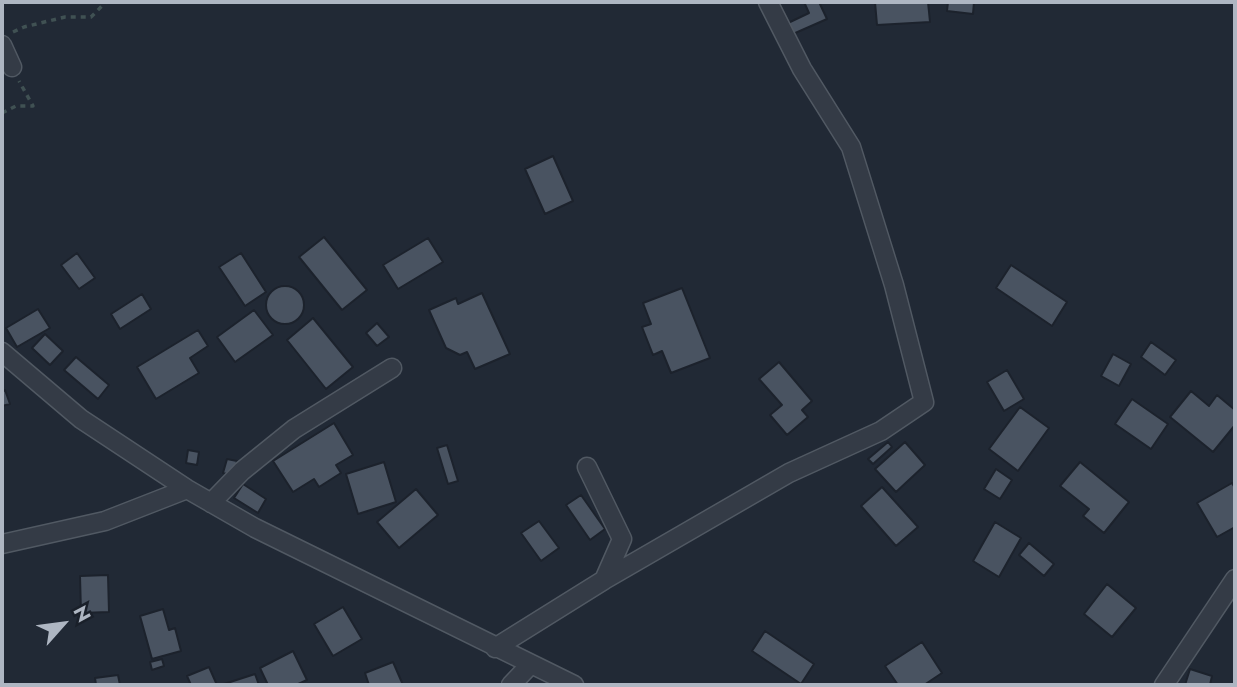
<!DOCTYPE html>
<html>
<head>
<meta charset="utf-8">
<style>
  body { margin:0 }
  #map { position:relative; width:1237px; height:687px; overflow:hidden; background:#212935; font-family:Jost,sans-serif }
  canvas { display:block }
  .frame { position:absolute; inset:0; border:4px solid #aeb6c2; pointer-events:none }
  .north { position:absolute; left:28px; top:589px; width:70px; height:70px; -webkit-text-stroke:5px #1a202a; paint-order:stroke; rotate:62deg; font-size:19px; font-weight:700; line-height:28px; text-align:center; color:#aeb6c2 }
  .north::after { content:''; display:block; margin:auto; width:24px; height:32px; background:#aeb6c2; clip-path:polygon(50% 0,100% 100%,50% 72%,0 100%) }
</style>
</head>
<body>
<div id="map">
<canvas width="1237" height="687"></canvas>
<div class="frame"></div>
<div class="north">N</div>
</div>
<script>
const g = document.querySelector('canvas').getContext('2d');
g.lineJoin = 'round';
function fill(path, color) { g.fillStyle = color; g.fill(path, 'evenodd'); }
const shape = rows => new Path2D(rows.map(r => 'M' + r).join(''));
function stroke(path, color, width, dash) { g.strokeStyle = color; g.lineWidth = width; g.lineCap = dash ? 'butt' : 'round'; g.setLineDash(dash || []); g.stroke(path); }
const building = shape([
  [804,2,819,2,827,19,793,34,788,23,809,13,804,2],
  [875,2,928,2,930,22,877,25,875,2],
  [948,2,974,2,973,14,947,11,948,2],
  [553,156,573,201,545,214,525,169,553,156],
  [324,237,367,290,342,310,299,257,324,237],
  [428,238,443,262,398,289,383,265,428,238],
  [77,253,95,278,79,289,61,265,77,253],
  [241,253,266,292,245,306,219,267,241,253],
  [1011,265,1067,302,1052,326,996,288,1011,265],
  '266 305a19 19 0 1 1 38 0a19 19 0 1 1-38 0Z',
  [682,288,710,358,671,373,662,351,653,355,642,327,651,324,643,303,682,288],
  [482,293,510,354,475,369,467,352,460,355,446,348,429,310,456,298,458,304,482,293],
  [142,294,151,309,120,329,111,314,142,294],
  [38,309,50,328,17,347,6,328,38,309],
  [254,310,273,335,235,362,217,337,254,310],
  [313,318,353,367,326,389,287,340,313,318],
  [377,323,389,337,377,346,366,333,377,323],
  [198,330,208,346,190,358,199,373,156,399,137,367,198,330],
  [45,334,63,351,50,365,32,348,45,334],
  [1151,342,1176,360,1165,375,1141,357,1151,342],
  [1113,354,1131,364,1119,386,1101,376,1113,354],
  [76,357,109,385,98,399,64,370,76,357],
  [779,362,812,401,802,410,808,417,787,435,770,415,782,405,759,379,779,362],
  [1007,370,1024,399,1004,411,987,382,1007,370],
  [5,390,10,404,2,406,2,391,5,390],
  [1191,391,1209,406,1217,395,1235,410,1235,425,1213,452,1170,417,1191,391],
  [1132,399,1168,424,1151,449,1115,424,1132,399],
  [1020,407,1049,428,1018,471,989,449,1020,407],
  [334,423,353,455,336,465,341,473,319,487,314,479,293,492,273,461,334,423],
  [888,442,892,447,873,464,868,459,888,442],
  [905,442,925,465,896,492,875,469,905,442],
  [447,445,458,481,448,484,437,448,447,445],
  [188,450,199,452,197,465,186,463,188,450],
  [227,459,237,461,234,476,223,473,227,459],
  [384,462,396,502,358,514,346,474,384,462],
  [1080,462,1129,502,1104,533,1083,516,1089,509,1060,486,1080,462],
  [996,469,1012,480,1000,499,984,489,996,469],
  [1232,483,1235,488,1235,527,1217,537,1197,503,1232,483],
  [243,484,266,499,258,513,234,498,243,484],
  [882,487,918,527,896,546,861,506,882,487],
  [416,489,438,515,399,548,377,522,416,489],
  [581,495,605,529,590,540,566,505,581,495],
  [539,521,559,548,541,561,521,533,539,521],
  [995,522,1021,538,999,577,973,561,995,522],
  [1029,543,1054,564,1044,576,1019,555,1029,543],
  [108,575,109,612,81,613,80,576,108,575],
  [1107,584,1136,608,1112,637,1084,614,1107,584],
  [343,607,362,639,333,656,314,624,343,607],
  [163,609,169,630,175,628,181,651,152,659,140,616,163,609],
  [765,631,814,664,801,684,752,651,765,631],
  [922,642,942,673,924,685,898,685,885,666,922,642],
  [293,651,307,680,296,685,268,685,260,668,293,651],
  [162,659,164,666,152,670,150,662,162,659],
  [393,662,403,685,369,685,365,673,393,662],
  [209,667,217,685,191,685,187,676,209,667],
  [1190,669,1212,676,1210,685,1185,685,1190,669],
  [255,674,259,685,221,685,255,674],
  [118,675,120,685,96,685,95,678,118,675]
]);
const path = shape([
  [13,32,24,27,65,17,91,17,106,2],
  [2,113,16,106,33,106,19,81]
]);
const street = shape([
  [2,45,12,67],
  [2,352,81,419,187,489,255,528,574,685],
  [211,503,242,471,294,429,392,368],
  [2,544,105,521,187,489],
  [604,580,789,473,881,431,924,402,894,285,851,147,802,69,768,2],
  [495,648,604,580,622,539,587,467],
  [511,685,530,665],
  [1164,685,1235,579]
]);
fill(building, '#495361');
stroke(building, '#1c222c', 2);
stroke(street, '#515963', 21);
stroke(path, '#405153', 3.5, [5, 5]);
stroke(street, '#343b46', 18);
</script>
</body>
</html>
